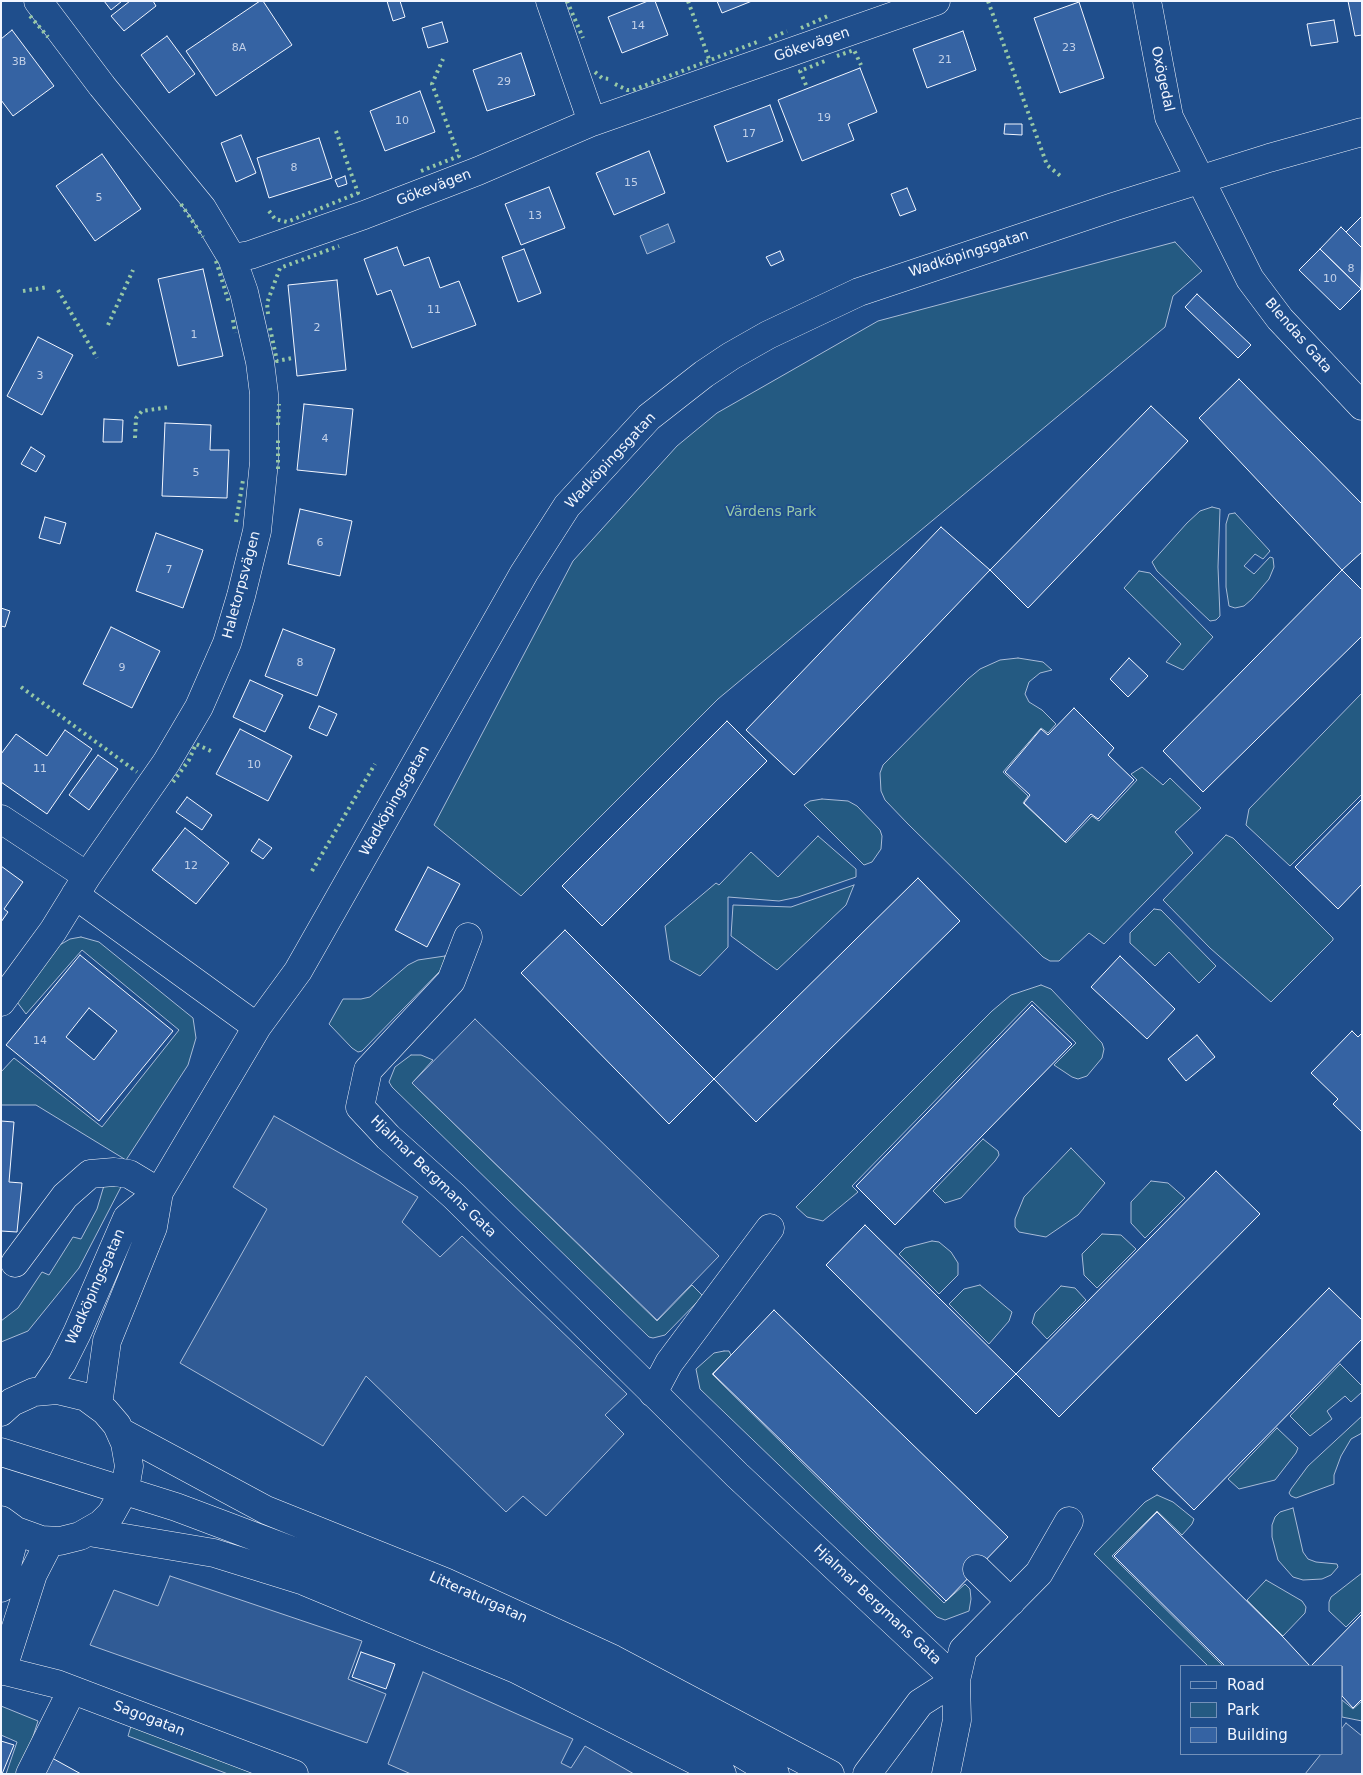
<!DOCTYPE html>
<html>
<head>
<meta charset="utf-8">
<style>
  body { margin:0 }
  #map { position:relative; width:1363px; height:1775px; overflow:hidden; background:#1f4e8c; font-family:"DejaVu Sans",sans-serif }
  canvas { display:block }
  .frame { position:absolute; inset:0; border:2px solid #f2f6ff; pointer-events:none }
  .legend { position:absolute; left:1180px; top:1665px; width:162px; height:90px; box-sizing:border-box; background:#1f4e8c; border:1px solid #7391ba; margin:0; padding:6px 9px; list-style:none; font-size:15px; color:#f2f6ff }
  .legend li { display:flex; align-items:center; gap:10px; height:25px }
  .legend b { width:25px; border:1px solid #7391ba }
</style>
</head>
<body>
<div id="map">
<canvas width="1363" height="1775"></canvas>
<div class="frame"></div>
<ul class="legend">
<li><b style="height:6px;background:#1f4e8c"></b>Road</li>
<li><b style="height:14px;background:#245a82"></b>Park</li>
<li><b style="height:14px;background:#3563a3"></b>Building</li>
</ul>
</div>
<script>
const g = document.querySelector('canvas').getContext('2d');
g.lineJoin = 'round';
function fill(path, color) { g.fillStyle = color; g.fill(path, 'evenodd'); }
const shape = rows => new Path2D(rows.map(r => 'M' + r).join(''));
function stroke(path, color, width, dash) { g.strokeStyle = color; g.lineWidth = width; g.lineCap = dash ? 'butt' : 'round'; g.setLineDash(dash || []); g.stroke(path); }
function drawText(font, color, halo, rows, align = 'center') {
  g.font = font + ' "DejaVu Sans",sans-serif'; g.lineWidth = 4; g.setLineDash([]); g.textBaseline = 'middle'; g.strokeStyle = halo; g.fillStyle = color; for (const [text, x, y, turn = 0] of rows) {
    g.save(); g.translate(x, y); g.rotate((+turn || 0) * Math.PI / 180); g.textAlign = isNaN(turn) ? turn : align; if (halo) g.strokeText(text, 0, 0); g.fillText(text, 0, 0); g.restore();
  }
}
const green = shape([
  [1175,242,1202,271,1173,296,1165,327,718,699,521,896,434,825,573,561,677,446,717,413,878,321,1175,242],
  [1212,507,1220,509,1218,567,1220,616,1216,620,1210,621,1157,571,1152,562,1187,523,1200,511,1212,507],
  [1235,513,1270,551,1263,559,1255,554,1244,566,1254,574,1270,557,1273,558,1274,567,1269,579,1252,599,1244,606,1235,608,1229,606,1226,587,1226,524,1229,514,1235,513],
  [1139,571,1150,573,1213,637,1183,670,1166,662,1181,644,1124,588,1139,571],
  [1018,658,1043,662,1052,670,1040,673,1029,682,1025,694,1029,702,1042,710,1056,724,1048,733,1041,728,1003,772,1028,796,1023,803,1066,843,1092,816,1099,821,1137,780,1131,774,1142,767,1163,785,1170,778,1201,808,1175,832,1193,853,1104,944,1089,933,1059,961,1050,961,1043,957,908,824,885,800,881,791,880,773,883,765,968,679,980,669,1000,660,1018,658],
  [1362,693,1362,794,1290,866,1246,825,1249,809,1362,693],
  [822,799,848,801,857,806,880,830,882,836,881,849,872,862,864,865,804,805,810,801,822,799],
  [1226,835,1233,838,1333,938,1333,940,1271,1002,1210,948,1163,900,1226,835],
  [818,836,856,869,856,877,798,897,779,901,728,897,728,947,700,976,670,960,665,926,716,883,719,885,751,852,778,877,818,836],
  [854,885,846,905,777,970,731,936,733,905,791,907,854,885],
  [1154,909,1161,910,1216,966,1199,983,1169,952,1155,966,1130,943,1130,933,1154,909],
  [81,937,99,942,193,1018,196,1038,188,1065,126,1160,36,1105,1,1105,1,1072,14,1058,102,1127,179,1030,82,950,26,1014,17,1002,58,946,70,939,81,937],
  [445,956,444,967,362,1051,358,1052,352,1048,329,1024,343,999,361,999,370,997,408,965,418,960,445,956],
  [1041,985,1051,989,1102,1043,1104,1049,1102,1058,1087,1076,1078,1079,1072,1077,1054,1065,1076,1043,1032,1001,852,1186,858,1192,823,1221,807,1217,796,1207,992,1011,1011,995,1041,985],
  [411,1055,421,1055,433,1060,412,1083,657,1321,692,1285,703,1296,665,1335,653,1338,649,1337,392,1087,389,1082,395,1067,411,1055],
  [983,1139,998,1151,999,1155,995,1161,961,1198,945,1203,933,1191,983,1139],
  [1071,1148,1105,1183,1078,1215,1046,1237,1019,1232,1015,1227,1015,1219,1024,1197,1071,1148],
  [1151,1181,1168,1183,1185,1198,1145,1238,1131,1223,1131,1202,1151,1181],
  [105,1182,121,1187,79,1268,28,1331,1,1342,1,1321,18,1308,42,1272,49,1275,73,1237,81,1239,97,1209,105,1182],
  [1102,1234,1121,1235,1136,1249,1097,1288,1084,1275,1082,1254,1102,1234],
  [932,1241,939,1242,951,1252,958,1263,958,1275,939,1294,899,1254,905,1248,932,1241],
  [980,1285,1012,1312,1009,1321,989,1344,949,1304,964,1289,980,1285],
  [1061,1286,1075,1288,1086,1300,1047,1339,1032,1323,1035,1313,1061,1286],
  [724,1351,729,1351,731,1355,712,1374,944,1603,965,1584,970,1589,971,1599,969,1611,945,1620,937,1617,700,1389,696,1369,714,1353,724,1351],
  [1340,1364,1362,1386,1362,1392,1351,1402,1345,1396,1327,1411,1332,1419,1310,1436,1290,1416,1340,1364],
  [1362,1416,1362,1433,1351,1439,1341,1456,1334,1475,1334,1484,1296,1498,1291,1496,1289,1493,1291,1489,1308,1466,1362,1416],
  [1277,1428,1298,1448,1296,1453,1275,1480,1239,1489,1228,1479,1277,1428],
  [1157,1495,1173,1502,1194,1519,1192,1524,1182,1535,1157,1511,1112,1556,1223,1666,1208,1666,1094,1554,1145,1502,1157,1495],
  [1293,1508,1303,1552,1308,1559,1316,1562,1337,1564,1338,1567,1331,1575,1322,1579,1303,1580,1293,1577,1278,1560,1272,1537,1272,1525,1275,1517,1280,1512,1293,1508],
  [1362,1573,1362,1611,1346,1627,1329,1611,1329,1602,1331,1597,1362,1573],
  [1266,1580,1302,1601,1306,1607,1305,1613,1283,1636,1247,1600,1266,1580],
  [1342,1700,1353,1709,1362,1701,1362,1721,1342,1717,1342,1700],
  [1,1706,38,1721,21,1774,6,1774,17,1742,1,1735,1,1706],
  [131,1726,256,1774,228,1774,128,1736,131,1726]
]);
const parking = shape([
  [475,1019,719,1256,657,1320,412,1083,475,1019],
  [274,1116,418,1197,402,1222,440,1257,462,1236,627,1394,605,1415,624,1434,546,1516,523,1496,506,1512,366,1376,323,1446,180,1363,267,1209,233,1187,274,1116],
  [170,1576,362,1641,348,1679,386,1694,367,1743,90,1645,114,1590,158,1606,170,1576],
  [423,1672,573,1739,561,1763,571,1768,585,1746,634,1774,411,1774,388,1764,423,1672],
  [1346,1723,1362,1736,1362,1774,1305,1774,1321,1754,1342,1754,1342,1728,1346,1723]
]);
const water = shape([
  [668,224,675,242,647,254,640,236,668,224]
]);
const building = shape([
  [104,1,122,1,111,10,104,1],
  [130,1,153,1,156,6,124,31,111,16,130,1],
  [260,1,263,1,292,45,216,96,186,51,260,1],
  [387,1,400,1,405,17,393,21,387,1],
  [648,1,655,1,668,35,622,53,608,17,648,1],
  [717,1,752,1,722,13,717,1],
  [1348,1,1362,1,1362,35,1355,36,1348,1],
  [1079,2,1104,78,1060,93,1034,18,1079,2],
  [1334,20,1338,42,1311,46,1307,24,1334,20],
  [442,22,448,42,428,48,422,28,442,22],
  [12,30,54,86,13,116,1,100,1,39,12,30],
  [963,31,976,70,927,88,913,49,963,31],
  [167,36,195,74,169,93,141,55,167,36],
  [521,53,535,95,487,111,473,70,521,53],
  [860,68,877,112,848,124,854,140,802,161,778,100,860,68],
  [420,91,435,132,385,151,370,111,420,91],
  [770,105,783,141,727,162,714,126,770,105],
  [1005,124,1022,124,1022,135,1004,134,1005,124],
  [241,135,256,173,236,182,221,143,241,135],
  [319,138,332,178,269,198,257,158,319,138],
  [649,151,665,193,614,215,596,173,649,151],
  [102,154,141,209,95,241,56,186,102,154],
  [345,176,347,184,338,187,335,180,345,176],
  [549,187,565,228,521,245,505,204,549,187],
  [907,188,916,210,900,216,891,194,907,188],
  [1362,216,1362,248,1346,232,1362,216],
  [1341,227,1362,248,1361,289,1320,249,1341,227],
  [397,247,404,266,429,257,440,288,459,281,476,325,412,348,391,290,377,295,364,259,397,247],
  [524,249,541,293,518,302,502,257,524,249],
  [1320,249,1361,289,1340,310,1299,270,1320,249],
  [780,251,784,260,771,266,766,257,780,251],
  [203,269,223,356,178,366,158,279,203,269],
  [337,280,346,370,297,376,288,285,337,280],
  [1197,294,1251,345,1238,358,1185,307,1197,294],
  [38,337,73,355,42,415,7,396,38,337],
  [1239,379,1362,504,1362,552,1342,570,1199,418,1239,379],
  [304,404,353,409,346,475,297,470,304,404],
  [1151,406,1188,441,1028,608,990,570,1151,406],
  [104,419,123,420,122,442,103,442,104,419],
  [165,423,211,425,210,450,229,450,227,498,162,496,165,423],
  [31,447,45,456,36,472,21,464,31,447],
  [300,509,352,521,340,576,288,564,300,509],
  [45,517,66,523,60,544,39,538,45,517],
  [941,527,990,570,794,775,746,730,941,527],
  [156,533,203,550,183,608,136,591,156,533],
  [1342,570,1362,590,1362,636,1203,792,1163,751,1342,570],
  [1,608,10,611,5,627,1,626,1,608],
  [111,627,160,651,132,708,83,684,111,627],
  [283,629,335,649,317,696,265,676,283,629],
  [1129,658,1148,676,1128,697,1110,679,1129,658],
  [250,680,283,695,265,732,233,717,250,680],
  [319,706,337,714,327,736,309,728,319,706],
  [1074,708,1114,748,1108,755,1134,780,1098,819,1091,814,1065,842,1024,803,1030,795,1005,772,1041,729,1048,735,1074,708],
  [727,721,767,761,602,926,562,886,727,721],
  [240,729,292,756,268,801,216,774,240,729],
  [65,730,92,749,47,814,1,782,1,754,16,734,47,756,65,730],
  [98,755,118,769,89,810,69,795,98,755],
  [187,797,212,815,202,830,176,812,187,797],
  [1362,799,1362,884,1338,909,1295,867,1362,799],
  [185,828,229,863,196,904,152,870,185,828],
  [259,839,272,848,263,859,251,851,259,839],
  [1,866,23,882,4,909,8,912,1,922,1,866],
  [428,867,460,884,427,947,395,930,428,867],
  [918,878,960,921,756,1122,714,1079,918,878],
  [565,930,714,1079,669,1124,521,973,565,930],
  [80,955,173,1031,99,1121,6,1045,80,955],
  [89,1008,117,1031,94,1060,66,1037,89,1008],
  [1120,956,1175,1009,1147,1039,1091,987,1120,956],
  [1032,1005,1072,1044,895,1225,856,1186,1032,1005],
  [1352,1031,1358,1037,1362,1033,1362,1132,1333,1104,1338,1099,1311,1073,1352,1031],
  [1197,1035,1215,1057,1186,1081,1168,1059,1197,1035],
  [1,1121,14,1122,9,1182,22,1183,17,1232,1,1231,1,1121],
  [1216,1171,1260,1214,1059,1417,1016,1374,1216,1171],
  [865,1225,1016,1374,976,1414,826,1265,865,1225],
  [1329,1288,1362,1320,1362,1339,1194,1510,1152,1469,1329,1288],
  [774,1310,1008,1537,946,1601,713,1374,774,1310],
  [1157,1512,1283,1637,1310,1666,1225,1666,1114,1556,1157,1512],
  [1362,1614,1362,1699,1353,1708,1342,1696,1342,1666,1311,1666,1362,1614],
  [361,1652,395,1664,386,1689,352,1677,361,1652],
  [1,1741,14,1745,2,1774,1,1774,1,1741],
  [52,1758,81,1774,44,1774,52,1758]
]);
const minor = shape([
  [550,1,592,122],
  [1147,1,1169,117,1250,279,1280,319,1362,406],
  [232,258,250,255,364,215,478,171,592,122,936,1],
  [1,819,87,876],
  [75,895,257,1027],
  [468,937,451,981,368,1070,360,1107,388,1137,454,1196,737,1475,956,1680],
  [1,1002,53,931,87,876,166,763,199,707,227,643,241,596,257,531,264,462,264,394,260,362,244,292,232,258,202,208,102,86,38,1],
  [15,1263,65,1196,90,1174,114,1172,129,1174,159,1192],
  [43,1391,62,1363,77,1333,127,1218,159,1192,257,1027,298,971,524,573,567,506,649,417,704,374,731,356,768,335,859,292,1113,207,1269,158,1362,132],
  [653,1393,669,1363,770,1228],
  [98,1405,107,1341,153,1227,159,1192],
  [1,1412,12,1402,34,1392,57,1390,86,1397,105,1411,117,1425,125,1443,129,1466,125,1489,111,1514,101,1524,80,1536,60,1541,41,1540,16,1531,1,1520],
  [121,1432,266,1510,445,1582,613,1659,830,1774],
  [1,1452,176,1507,413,1596,556,1660,737,1751,775,1774],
  [89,1532,214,1553,304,1581,516,1669,722,1774],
  [977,1569,1011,1602],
  [1,1588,16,1531],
  [1,1670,57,1684,294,1774],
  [2,1671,33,1574,50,1541],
  [30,1774,72,1690],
  [867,1774,920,1703,956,1680],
  [946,1774,957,1720,956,1680,963,1650,1039,1573,1069,1521]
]);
const hedge = shape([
  [567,1,583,38],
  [688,1,709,59],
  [988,1,1047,165,1063,178],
  [30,16,48,37],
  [801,28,828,16],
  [769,39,787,31],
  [837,56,854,50,861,65],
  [595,72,602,78,609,79],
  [615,84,627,90,633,90,757,42],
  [806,85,800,71,825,61],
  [421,171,459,156,432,84,443,59],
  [181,204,203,237],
  [269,211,275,219,287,222,358,193,336,131],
  [216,261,229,303],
  [58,290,97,358],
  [23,291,48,287],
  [268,314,267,303,280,268,339,246],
  [233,320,235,333],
  [108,325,133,270],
  [270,328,277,361,292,358],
  [278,425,279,404],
  [135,438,136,418,142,411,170,407],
  [278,469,278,438],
  [236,522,243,480],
  [21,687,137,772],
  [173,782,189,760,196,744,213,752],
  [312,871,375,764]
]);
const numberNames = [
  ["14",638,26],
  ["8A",239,48],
  ["23",1069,48],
  ["21",945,60],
  ["3B",19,62],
  ["29",504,82],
  ["19",824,118],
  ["10",402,121],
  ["17",749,134],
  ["8",294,168],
  ["15",631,183],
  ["5",99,198],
  ["13",535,216],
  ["8",1351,269],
  ["10",1330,279],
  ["11",434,310],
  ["2",317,328],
  ["1",194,335],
  ["3",40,376],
  ["4",325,439],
  ["5",196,473],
  ["6",320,543],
  ["7",169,570],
  ["8",300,663],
  ["9",122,668],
  ["10",254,765],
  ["11",40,769],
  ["12",191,866],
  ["14",40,1041]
];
const streetNames = [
  ["Gökevägen",812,45,-19],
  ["Oxögedal",1162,79,78],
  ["Gökevägen",434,188,-21],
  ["Wadköpingsgatan",969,254,-18],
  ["Blendas Gata",1298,336,49],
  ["Wadköpingsgatan",611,461,-47],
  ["Haletorpsvägen",242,585,-75],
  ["Wadköpingsgatan",395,801,-60],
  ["Hjalmar Bergmans Gata",433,1177,44],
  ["Wadköpingsgatan",96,1287,-66],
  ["Litteraturgatan",478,1598,24],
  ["Hjalmar Bergmans Gata",877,1605,43],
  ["Sagogatan",149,1719,21]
];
const parkNames = [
  ["Värdens Park",771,512]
];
fill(green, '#245a82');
stroke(green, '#a8bbd7', 1);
fill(parking, '#305b95');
stroke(parking, '#a8bbd7', 1);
fill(water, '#3b69a3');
stroke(water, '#a8bbd7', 1);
fill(building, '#3563a3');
stroke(building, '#f2f6ff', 1);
stroke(minor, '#f2f6ff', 29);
stroke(minor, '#1f4e8c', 28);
stroke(hedge, '#97c8a6', 4, [2.5, 4]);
drawText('11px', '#c3d1e8', null, numberNames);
drawText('14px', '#f2f6ff', '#1f4e8c', streetNames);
drawText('14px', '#97c8a6', '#1f4e8c', parkNames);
</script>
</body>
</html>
